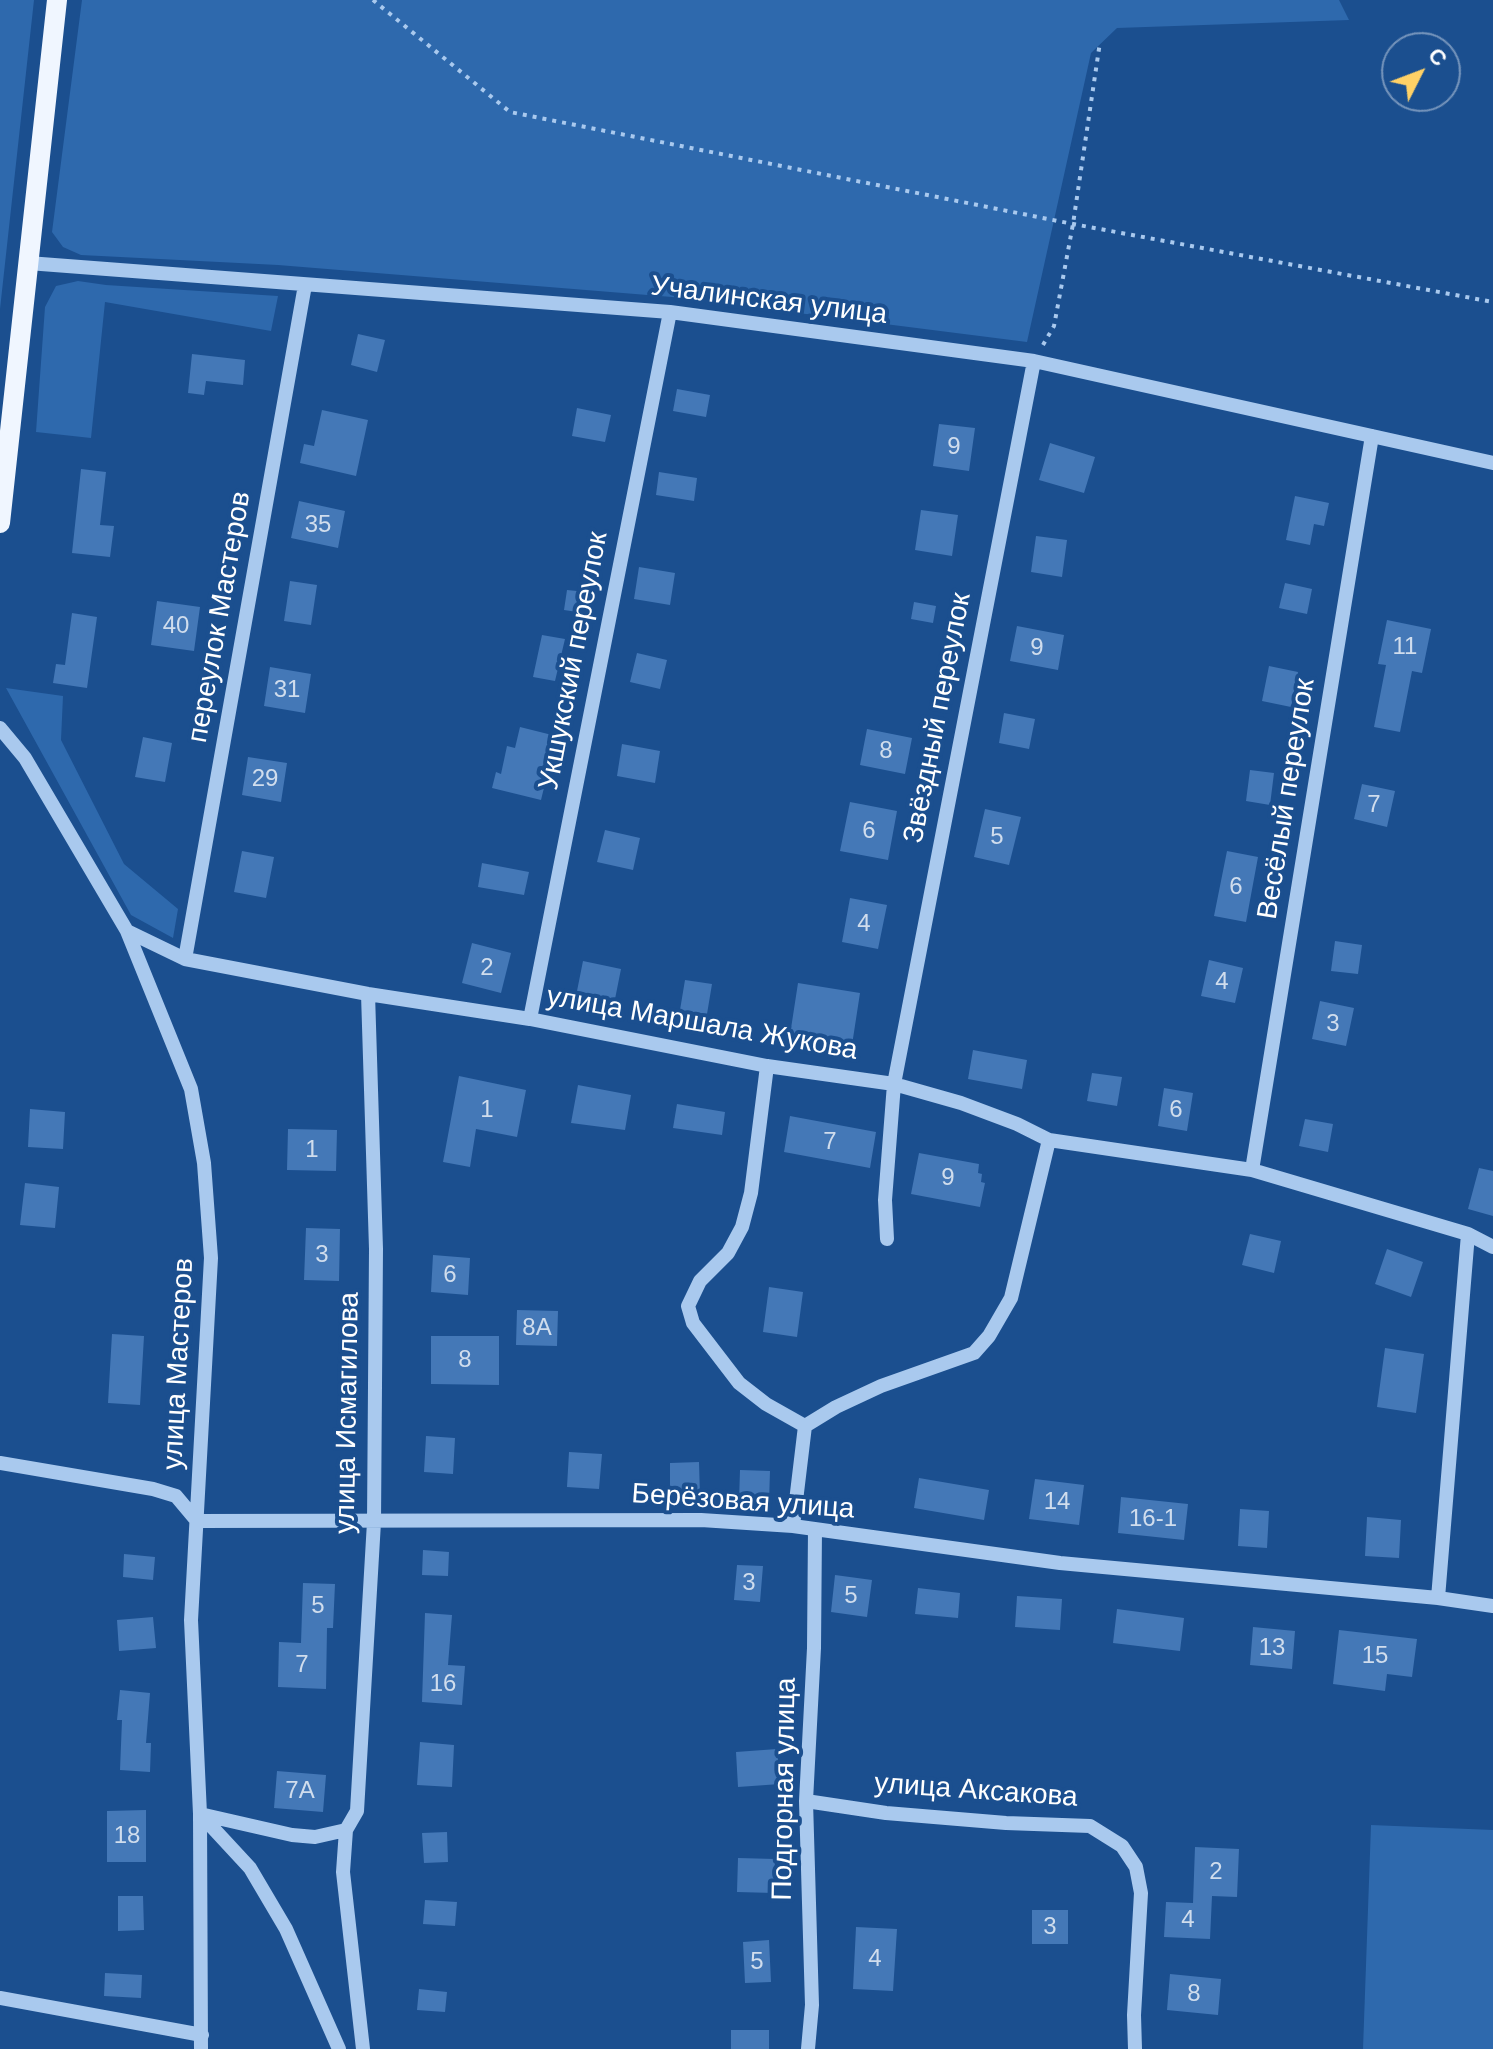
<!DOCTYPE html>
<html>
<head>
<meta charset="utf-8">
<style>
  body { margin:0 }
  #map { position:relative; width:1493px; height:2049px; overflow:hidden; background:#1b4f8f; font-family:Helvetica,sans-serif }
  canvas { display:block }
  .north { position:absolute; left:1381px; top:32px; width:80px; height:80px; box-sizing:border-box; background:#1b4f8f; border:2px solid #7695bc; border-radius:50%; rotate:48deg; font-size:22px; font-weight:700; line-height:32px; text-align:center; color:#fff }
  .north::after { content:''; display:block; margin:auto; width:28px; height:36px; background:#ffd166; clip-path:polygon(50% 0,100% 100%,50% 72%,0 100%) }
</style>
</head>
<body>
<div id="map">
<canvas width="1493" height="2049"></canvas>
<div class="north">С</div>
</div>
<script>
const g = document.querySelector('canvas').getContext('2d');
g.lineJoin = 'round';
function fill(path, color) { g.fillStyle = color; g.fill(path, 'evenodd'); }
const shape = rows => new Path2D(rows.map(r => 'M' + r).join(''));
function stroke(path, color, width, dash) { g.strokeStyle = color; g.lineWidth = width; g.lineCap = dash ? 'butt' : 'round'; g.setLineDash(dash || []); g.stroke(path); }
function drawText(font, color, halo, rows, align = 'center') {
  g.font = font + ' Helvetica,sans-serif'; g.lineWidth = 8; g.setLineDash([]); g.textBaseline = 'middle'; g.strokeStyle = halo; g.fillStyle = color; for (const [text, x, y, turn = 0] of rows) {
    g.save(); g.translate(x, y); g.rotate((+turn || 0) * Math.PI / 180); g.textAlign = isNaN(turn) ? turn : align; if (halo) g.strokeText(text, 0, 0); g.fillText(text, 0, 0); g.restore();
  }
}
const green = shape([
  [0,0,34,0,0,309],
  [82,0,1339,0,1349,20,1117,28,1091,53,1027,342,672,297,278,265,81,255,63,247,52,232],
  [78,281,106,285,278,296,271,331,105,302,91,438,36,432,45,307,56,286],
  [6,688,63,696,61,740,124,864,178,909,173,938,131,915],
  [1371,1825,1493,1830,1493,2049,1363,2049]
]);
const building = shape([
  [358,334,385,340,377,372,351,365],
  [192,354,245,360,243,385,206,381,204,395,188,393],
  [677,389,710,395,706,417,673,411],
  [577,408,611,415,605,442,572,436],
  [322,410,368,420,356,476,300,463,304,444,314,446],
  [939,424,975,428,969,471,933,466],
  [1050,443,1095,457,1084,493,1039,480],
  [81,469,106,472,100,525,114,526,110,557,72,553],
  [659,472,697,478,694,501,656,495],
  [1295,496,1329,503,1324,526,1314,524,1310,545,1286,540],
  [299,501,345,511,338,548,291,538],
  [921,510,958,515,952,556,915,550],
  [1036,536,1067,540,1062,577,1031,572],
  [639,567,675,573,670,605,634,599],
  [290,581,317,585,311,625,284,621],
  [1285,583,1312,589,1307,614,1279,608],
  [567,590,587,592,584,613,564,610],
  [157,601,200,607,194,651,151,645],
  [914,602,936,606,933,623,911,619],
  [72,613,97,617,87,688,53,683,56,664,65,665],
  [1387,620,1431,629,1422,673,1412,671,1400,732,1374,727,1386,665,1378,664],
  [1017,626,1064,635,1058,670,1010,661],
  [542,635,565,639,555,681,533,677],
  [637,653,667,660,660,689,630,682],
  [1269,666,1298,672,1291,707,1262,701],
  [270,667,311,674,305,713,264,706],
  [1004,713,1035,719,1029,749,999,743],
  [520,727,552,735,548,749,553,751,541,800,492,788,496,772,501,774,507,746,515,748],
  [867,729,912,738,905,774,860,765],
  [143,737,172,743,165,782,135,777],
  [622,744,660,751,655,783,617,776],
  [248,757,287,763,281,802,242,795],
  [1250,770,1274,773,1270,805,1246,801],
  [1362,784,1395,791,1387,827,1354,819],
  [850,802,897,811,888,860,840,851],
  [985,809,1021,817,1009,865,974,857],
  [605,830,640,838,633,870,597,862],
  [242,851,274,857,266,898,234,892],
  [1227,851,1258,857,1246,922,1214,916],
  [482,863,529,872,524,895,478,887],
  [850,898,887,905,878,949,842,942],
  [1335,941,1362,945,1358,974,1331,971],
  [472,943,511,953,501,993,462,983],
  [1209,960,1243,968,1235,1003,1201,996],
  [583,961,621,969,615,999,577,991],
  [685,980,712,984,707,1014,680,1010],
  [798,983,860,993,852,1045,790,1035],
  [1320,1001,1354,1008,1346,1046,1312,1039],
  [973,1050,1027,1060,1022,1089,968,1079],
  [1092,1073,1122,1077,1117,1106,1087,1101],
  [459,1076,526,1090,517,1137,476,1129,470,1167,443,1162],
  [578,1085,631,1095,625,1130,571,1123],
  [1164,1088,1193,1093,1187,1131,1158,1126],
  [677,1104,725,1112,722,1135,673,1128],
  [30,1109,65,1112,63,1149,28,1147],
  [790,1116,876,1132,870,1168,784,1152],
  [1305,1119,1333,1124,1328,1152,1299,1146],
  [288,1129,337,1130,336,1171,287,1170],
  [919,1153,979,1164,978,1173,982,1174,981,1182,985,1183,980,1207,911,1194],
  [1479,1168,1493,1171,1493,1216,1468,1209],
  [25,1183,59,1187,55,1228,20,1225],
  [306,1228,340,1229,339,1281,304,1280],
  [1250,1234,1281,1241,1274,1273,1242,1265],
  [1387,1249,1423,1262,1411,1297,1375,1284],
  [433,1255,470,1258,468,1295,431,1292],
  [769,1287,803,1292,797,1337,763,1332],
  [517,1310,558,1311,557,1346,516,1345],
  [112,1334,144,1336,140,1405,108,1403],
  [431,1336,499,1336,499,1385,431,1384],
  [1385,1348,1424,1354,1416,1413,1377,1407],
  [426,1436,455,1438,453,1474,424,1472],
  [569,1452,602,1454,599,1489,567,1487],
  [699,1462,700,1496,670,1496,670,1463],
  [740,1470,770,1471,769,1503,739,1502],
  [919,1478,989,1490,984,1520,914,1508],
  [1035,1479,1084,1485,1079,1525,1029,1519],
  [1121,1497,1188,1504,1184,1540,1118,1533],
  [1240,1509,1269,1511,1267,1548,1238,1546],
  [1367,1517,1401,1520,1399,1558,1365,1556],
  [423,1550,449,1552,448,1576,422,1575],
  [124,1554,155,1557,153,1580,123,1577],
  [737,1565,763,1566,760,1602,734,1600],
  [835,1575,872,1580,867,1617,831,1612],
  [303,1583,335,1584,333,1628,327,1628,326,1689,278,1687,279,1642,301,1643],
  [918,1588,960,1593,958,1618,915,1614],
  [1017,1596,1062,1599,1060,1630,1015,1627],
  [1117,1609,1184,1618,1180,1651,1113,1643],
  [425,1613,452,1615,448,1665,465,1666,462,1705,422,1702],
  [153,1617,156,1648,119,1651,117,1620],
  [1253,1627,1295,1631,1292,1669,1250,1665],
  [1339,1630,1417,1639,1412,1677,1387,1674,1385,1691,1333,1684],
  [120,1690,150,1693,146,1743,151,1743,150,1772,120,1770,122,1720,117,1720],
  [420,1742,454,1745,452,1787,417,1785],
  [777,1749,780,1784,738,1787,736,1752],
  [277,1771,326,1775,323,1812,274,1808],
  [146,1810,146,1862,107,1862,107,1811],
  [447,1832,448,1862,424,1863,422,1833],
  [1195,1847,1239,1849,1237,1897,1212,1896,1210,1939,1164,1937,1166,1902,1193,1903],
  [738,1858,775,1859,774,1893,737,1892],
  [118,1896,143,1896,144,1930,118,1931],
  [425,1900,457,1902,455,1926,423,1924],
  [1032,1910,1068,1910,1068,1944,1032,1944],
  [856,1927,897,1929,893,1991,853,1989],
  [769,1940,771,1982,745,1983,743,1942],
  [105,1973,142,1975,141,1998,104,1996],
  [1170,1974,1221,1979,1218,2015,1167,2010],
  [419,1989,447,1992,445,2012,417,2010],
  [731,2030,769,2030,769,2049,731,2049]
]);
const path = shape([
  [373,0,510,112,1073,224,1493,302],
  [1043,345,1054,326,1073,224,1100,42]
]);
const minor = shape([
  [28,263,670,312,1034,361,1493,463],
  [0,728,25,758,127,931,185,959,368,994,530,1019,767,1066,894,1084,961,1103,1017,1124,1049,1140,1252,1170,1468,1234,1493,1247],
  [127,931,191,1089,204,1163,211,1258,191,1620,200,1814,201,2049],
  [185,959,305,285],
  [530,1019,670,312],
  [767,1066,751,1193,742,1227,728,1253,700,1281,688,1306,693,1323,739,1383,766,1404,805,1426,793,1526],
  [1252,1170,1372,436],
  [887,1239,885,1200,894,1084,1034,361],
  [805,1426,836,1407,881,1386,974,1353,989,1336,1011,1298,1049,1140],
  [0,1463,153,1489,176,1496,197,1521,701,1520,793,1526,1060,1563,1438,1598,1493,1606],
  [1438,1598,1468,1234],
  [806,1801,886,1813,1006,1823,1090,1826,1122,1846,1136,1867,1141,1893,1134,2015,1135,2049],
  [200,1814,250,1868,286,1929,339,2049],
  [200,1814,292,1835,315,1837,346,1830],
  [0,1998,202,2035],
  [363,2049,343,1872,346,1830,357,1811,374,1522,376,1249,368,994],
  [808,2049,812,2005,806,1801,814,1648,815,1529]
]);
const major = shape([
  [0,523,57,0]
]);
const numberNames = [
  ["9",954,447],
  ["35",318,525],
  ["40",176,626],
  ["11",1405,647],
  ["9",1037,648],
  ["31",287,690],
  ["8",886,751],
  ["29",265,779],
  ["7",1374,805],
  ["6",869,831],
  ["5",997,837],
  ["6",1236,887],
  ["4",864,924],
  ["2",487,968],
  ["4",1222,982],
  ["3",1333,1024],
  ["1",487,1110],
  ["6",1176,1110],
  ["7",830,1142],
  ["1",312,1150],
  ["9",948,1178],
  ["3",322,1255],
  ["6",450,1275],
  ["8А",537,1328],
  ["8",465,1360],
  ["14",1057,1502],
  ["16-1",1153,1519],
  ["3",749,1583],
  ["5",851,1596],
  ["5",318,1606],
  ["13",1272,1648],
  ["15",1375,1656],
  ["7",302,1665],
  ["16",443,1684],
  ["7А",300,1791],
  ["18",127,1836],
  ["2",1216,1872],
  ["4",1188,1920],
  ["3",1050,1927],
  ["4",875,1959],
  ["5",757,1962],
  ["8",1194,1994]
];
const streetNames = [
  ["Учалинская улица",769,301,7],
  ["переулок Мастеров",220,617,-80],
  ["Укшукский переулок",574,661,-79],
  ["Звёздный переулок",938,718,-79],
  ["Весёлый переулок",1287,799,-81],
  ["улица Маршала Жукова",702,1024,10],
  ["улица Мастеров",179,1364,-87],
  ["улица Исмагилова",348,1413,-89],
  ["Берёзовая улица",743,1502,4],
  ["Подгорная улица",785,1789,-89],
  ["улица Аксакова",976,1791,4]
];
fill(green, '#2e69ad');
fill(building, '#4478b7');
stroke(path, '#a9c9ee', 4, [4, 6]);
stroke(minor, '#a9c9ee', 14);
stroke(major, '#f0f6ff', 20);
drawText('24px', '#d0dded', null, numberNames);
drawText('28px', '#fff', '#1b4f8f', streetNames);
</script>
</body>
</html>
